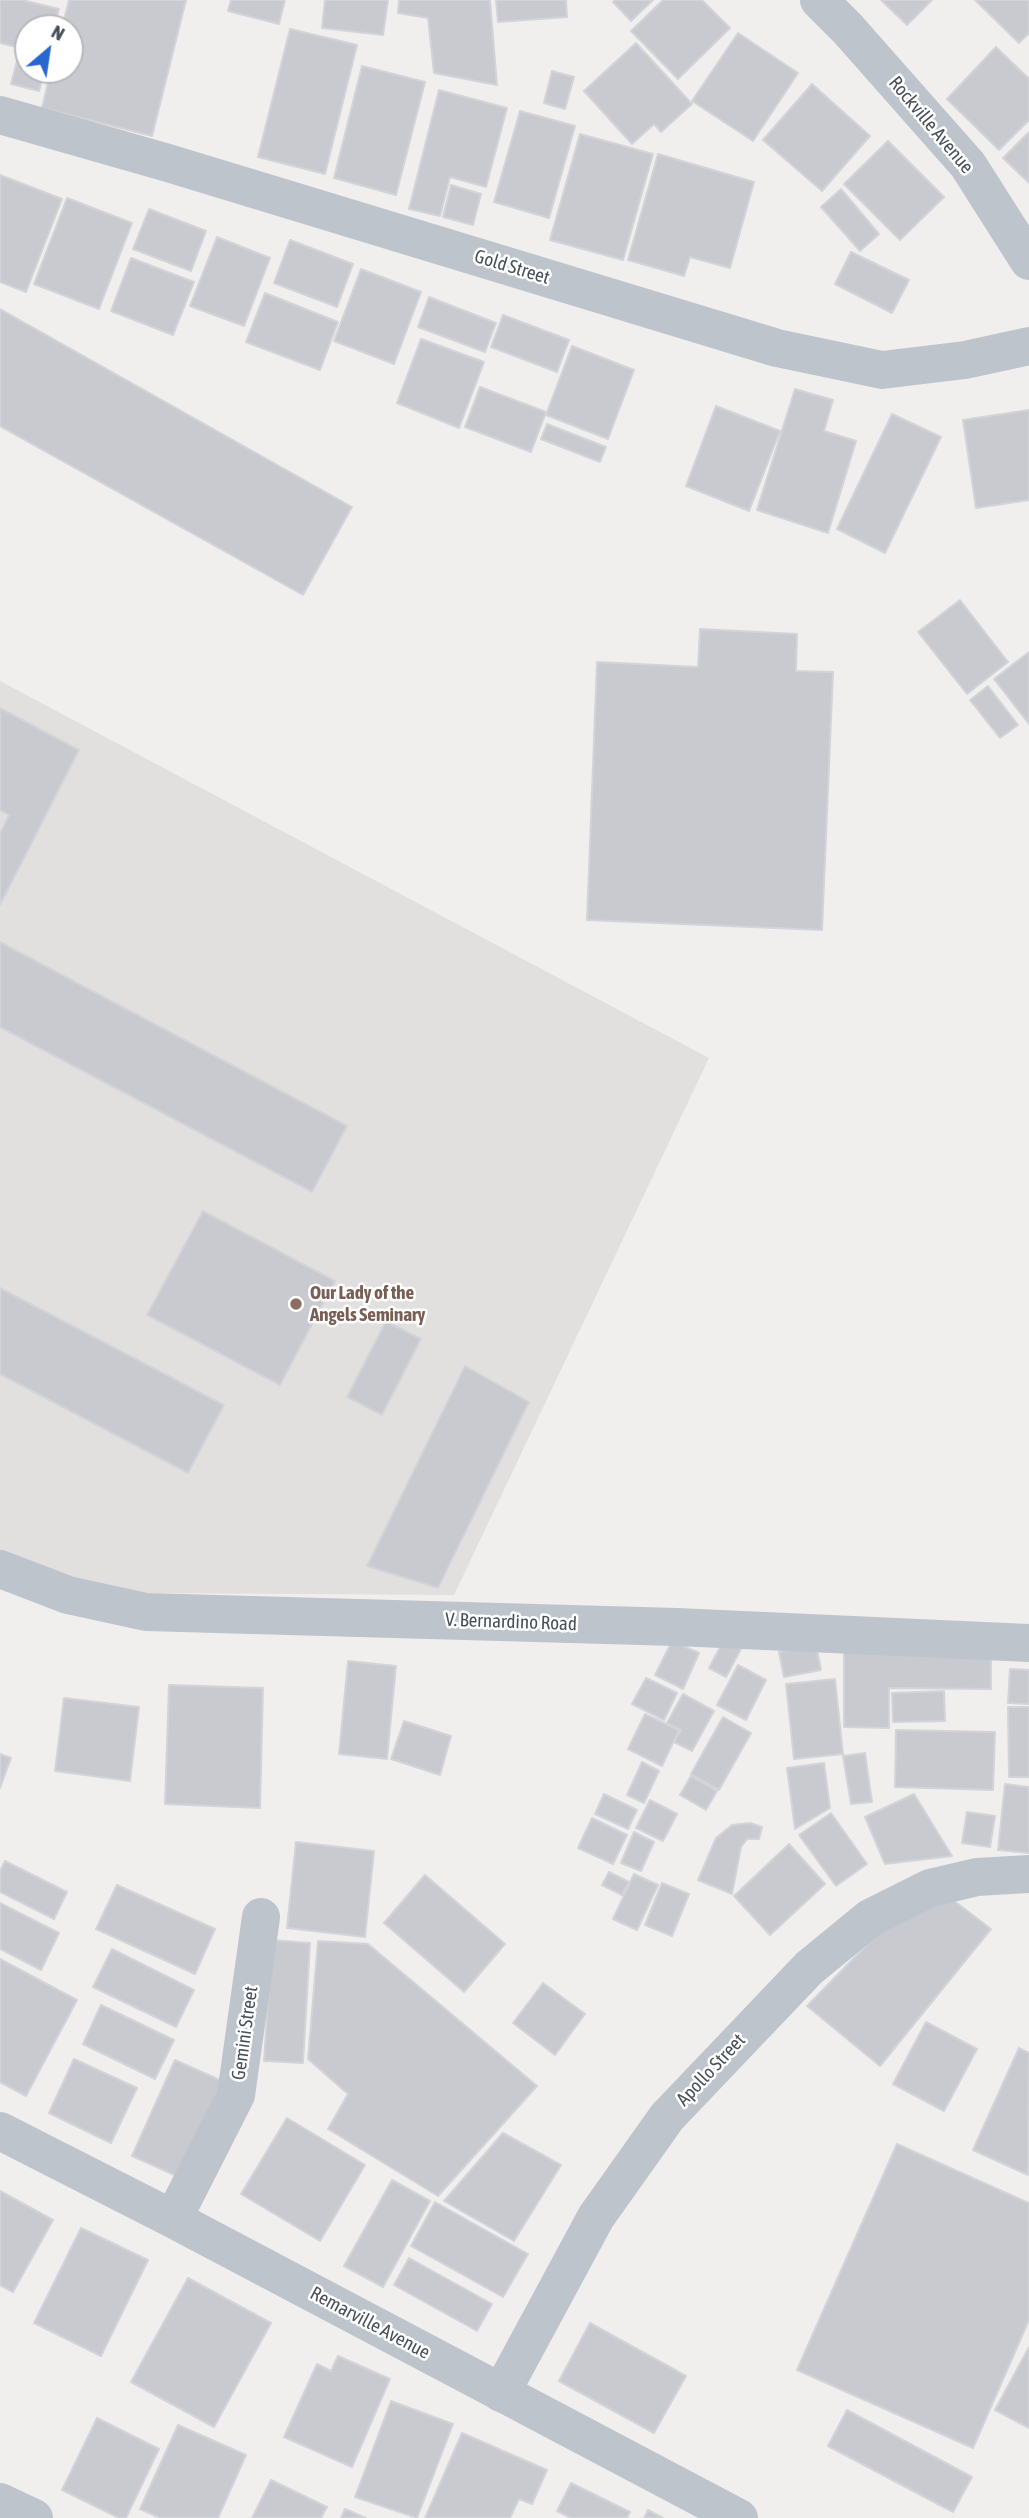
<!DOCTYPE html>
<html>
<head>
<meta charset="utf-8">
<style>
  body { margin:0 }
  #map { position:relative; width:1029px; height:2518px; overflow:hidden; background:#f1eeee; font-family:"Asap Condensed",sans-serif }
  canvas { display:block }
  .north { position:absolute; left:14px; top:14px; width:70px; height:70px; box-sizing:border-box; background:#fff; border:2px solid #b6b9bd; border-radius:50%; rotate:29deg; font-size:19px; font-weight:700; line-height:28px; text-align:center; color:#48505a }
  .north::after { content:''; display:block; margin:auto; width:24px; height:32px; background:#2a66cf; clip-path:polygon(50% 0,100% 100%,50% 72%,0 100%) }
</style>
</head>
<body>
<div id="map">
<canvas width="1029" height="2518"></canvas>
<div class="north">N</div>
</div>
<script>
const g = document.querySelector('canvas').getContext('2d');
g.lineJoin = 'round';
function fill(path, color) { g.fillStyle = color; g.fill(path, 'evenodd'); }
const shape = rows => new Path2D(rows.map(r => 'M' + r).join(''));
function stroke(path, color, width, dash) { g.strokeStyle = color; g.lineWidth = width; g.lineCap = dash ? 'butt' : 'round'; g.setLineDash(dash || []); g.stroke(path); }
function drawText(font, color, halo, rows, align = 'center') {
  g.font = font + ' "Asap Condensed",sans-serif'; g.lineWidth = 5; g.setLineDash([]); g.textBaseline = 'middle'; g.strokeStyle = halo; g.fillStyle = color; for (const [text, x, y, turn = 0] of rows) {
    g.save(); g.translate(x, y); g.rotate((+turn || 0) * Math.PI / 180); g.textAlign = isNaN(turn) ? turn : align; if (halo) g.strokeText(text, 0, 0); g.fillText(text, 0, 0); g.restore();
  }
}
const education = shape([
  [0,681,709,1058,454,1595,144,1593,59,1578,0,1550]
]);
const building = shape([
  [0,0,22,0,59,9,54,28,28,28,28,50,0,43,0,0],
  [69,0,186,0,152,136,42,108,51,70,70,70,70,28,62,28,69,0],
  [231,0,285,0,279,24,228,11,231,0],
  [325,0,388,0,383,35,322,28,325,0],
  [399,0,490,0,497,85,434,73,428,18,398,13,399,0],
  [496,0,566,0,567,17,498,22,496,0],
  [615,0,653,0,631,21,613,2,615,0],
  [663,0,702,0,730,28,678,79,631,31,663,0],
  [881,0,932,0,907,25,881,0],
  [975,0,1029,0,1029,33,1019,43,975,0],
  [290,29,357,45,325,174,258,157,290,29],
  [738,33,798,73,753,141,692,101,738,33],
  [636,43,692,104,661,132,654,124,632,144,584,91,636,43],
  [996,47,1029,79,1029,120,999,150,947,99,996,47],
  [18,57,28,59,28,70,45,70,39,91,11,84,18,57],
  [362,66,425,82,396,195,334,178,362,66],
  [552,71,574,77,565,109,544,103,552,71],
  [812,84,870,136,822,191,763,140,812,84],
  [439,90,507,108,486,187,450,177,440,216,409,209,439,90],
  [520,111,575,126,549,218,494,202,520,111],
  [1029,132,1029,183,1003,158,1029,132],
  [580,134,653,154,623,260,550,240,580,134],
  [888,141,944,197,900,240,844,184,888,141],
  [658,154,754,182,730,268,690,257,684,276,628,260,658,154],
  [0,175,62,199,26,292,0,282,0,175],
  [451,185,481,194,473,225,443,217,451,185],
  [841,189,879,234,860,251,821,207,841,189],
  [67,198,132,223,99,309,34,284,67,198],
  [149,209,206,231,191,271,133,249,149,209],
  [217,237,270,258,244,326,190,306,217,237],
  [290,240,353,264,337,307,274,283,290,240],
  [851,252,909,280,892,313,835,284,851,252],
  [131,258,194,282,173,335,111,311,131,258],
  [361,269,421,292,394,364,334,341,361,269],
  [265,293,338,322,320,370,246,342,265,293],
  [429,297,496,323,485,352,418,327,429,297],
  [0,309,352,507,303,595,0,426,0,309],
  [503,315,569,340,557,372,491,347,503,315],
  [421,339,484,362,459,428,397,403,421,339],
  [572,346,634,370,608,439,546,415,572,346],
  [480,387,546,412,531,452,465,427,480,387],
  [795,389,833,400,824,431,856,441,828,533,757,510,795,389],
  [716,406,780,431,749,511,686,486,716,406],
  [1029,410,1029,500,976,508,963,420,1029,410],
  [892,414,941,437,885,553,837,529,892,414],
  [547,424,606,447,600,462,541,439,547,424],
  [960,600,1008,662,967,694,918,632,960,600],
  [700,629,797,634,796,671,833,672,822,930,587,920,597,662,698,667,700,629],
  [1029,652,1029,724,994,679,1029,652],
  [988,686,1018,725,1000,738,970,700,988,686],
  [0,708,79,750,0,905,0,833,9,815,0,810,0,708],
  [0,942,347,1126,312,1192,0,1027,0,942],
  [203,1211,335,1281,280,1385,147,1315,203,1211],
  [0,1288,224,1405,188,1473,0,1374,0,1288],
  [386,1321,421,1339,382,1415,347,1397,386,1321],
  [465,1366,529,1402,438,1588,367,1566,465,1366],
  [724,1640,741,1649,726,1677,709,1668,724,1640],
  [672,1641,699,1653,683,1689,655,1675,672,1641],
  [816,1644,821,1670,784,1677,779,1652,816,1644],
  [844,1650,991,1650,991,1689,889,1688,889,1728,844,1727,844,1650],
  [348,1661,396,1666,387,1759,339,1754,348,1661],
  [738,1665,766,1680,746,1720,717,1705,738,1665],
  [1010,1669,1029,1670,1029,1704,1008,1703,1010,1669],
  [646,1678,677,1693,664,1720,632,1704,646,1678],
  [835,1679,843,1754,794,1759,786,1684,835,1679],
  [169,1685,263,1688,260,1808,165,1804,169,1685],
  [944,1691,945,1721,893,1722,892,1693,944,1691],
  [683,1694,714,1711,692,1751,674,1742,681,1730,667,1723,683,1694],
  [64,1698,139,1707,130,1781,55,1771,64,1698],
  [1008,1707,1029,1707,1029,1777,1009,1777,1008,1707],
  [645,1714,679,1730,662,1766,628,1749,645,1714],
  [723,1717,751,1733,719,1790,691,1774,723,1717],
  [404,1721,451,1736,440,1775,391,1759,404,1721],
  [896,1730,995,1732,993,1790,895,1787,896,1730],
  [865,1753,872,1802,851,1804,843,1756,865,1753],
  [0,1754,11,1758,0,1788,0,1754],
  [642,1762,659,1771,644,1803,627,1795,642,1762],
  [824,1763,830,1808,795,1829,787,1768,824,1763],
  [691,1776,717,1791,706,1810,680,1795,691,1776],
  [1005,1784,1029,1787,1029,1853,998,1850,1005,1784],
  [604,1794,637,1810,628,1829,595,1814,604,1794],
  [914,1794,952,1856,885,1864,865,1817,914,1794],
  [650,1800,677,1814,663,1841,636,1828,650,1800],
  [967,1812,995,1816,990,1847,962,1843,967,1812],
  [831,1813,867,1864,836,1886,799,1835,831,1813],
  [592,1818,627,1835,613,1864,578,1848,592,1818],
  [750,1823,762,1827,759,1839,747,1839,741,1847,732,1894,698,1880,716,1838,732,1825,750,1823],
  [634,1832,654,1842,641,1871,621,1863,634,1832],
  [296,1842,374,1851,365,1937,287,1928,296,1842],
  [789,1844,825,1884,770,1935,734,1896,789,1844],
  [5,1861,67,1892,54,1919,0,1892,0,1871,5,1861],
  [609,1872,629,1882,622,1895,602,1885,609,1872],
  [634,1874,658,1885,637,1930,613,1919,634,1874],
  [425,1875,505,1944,464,1992,384,1923,425,1875],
  [662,1883,689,1894,672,1936,645,1925,662,1883],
  [117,1885,215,1929,195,1974,96,1929,117,1885],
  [945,1894,991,1929,880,2066,807,2006,892,1919,945,1894],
  [0,1903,59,1933,41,1970,0,1949,0,1903],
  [272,1940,310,1943,303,2063,264,2061,272,1940],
  [318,1941,368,1944,537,2086,438,2196,328,2129,348,2094,308,2059,318,1941],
  [112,1949,194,1990,176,2027,93,1987,112,1949],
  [0,1959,77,2000,26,2096,0,2082,0,1959],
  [543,1983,585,2014,555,2055,513,2023,543,1983],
  [101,2005,174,2040,155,2079,83,2044,101,2005],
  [926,2022,977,2049,944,2111,893,2084,926,2022],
  [1019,2048,1029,2053,1028,2175,973,2150,1019,2048],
  [74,2059,137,2088,111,2143,49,2113,74,2059],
  [175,2060,222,2081,179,2177,132,2156,175,2060],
  [287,2118,365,2165,320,2241,241,2194,287,2118],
  [503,2133,561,2165,514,2241,444,2201,503,2133],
  [897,2144,1029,2203,1029,2320,973,2448,797,2370,897,2144],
  [392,2180,430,2201,383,2287,344,2266,392,2180],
  [0,2191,53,2220,13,2292,0,2285,0,2191],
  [435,2202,528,2254,503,2297,411,2246,435,2202],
  [81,2228,148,2260,101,2356,34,2323,81,2228],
  [409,2258,492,2304,477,2331,394,2285,409,2258],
  [188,2278,271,2323,214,2427,131,2382,188,2278],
  [590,2323,686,2376,654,2433,559,2381,590,2323],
  [1029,2347,1029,2428,995,2410,1029,2347],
  [338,2356,390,2379,352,2467,284,2437,317,2364,331,2371,338,2356],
  [391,2401,453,2424,417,2518,355,2497,391,2401],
  [847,2410,972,2477,953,2512,828,2446,847,2410],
  [97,2418,159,2449,126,2518,119,2518,62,2490,97,2418],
  [178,2425,246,2455,218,2518,160,2518,140,2509,178,2425],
  [462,2433,547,2470,532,2504,519,2499,510,2518,425,2518,462,2433],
  [271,2480,327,2507,321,2518,252,2518,271,2480],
  [571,2483,630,2512,627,2518,571,2518,557,2511,571,2483],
  [345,2509,366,2518,341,2518,345,2509],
  [648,2510,663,2518,644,2518,648,2510]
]);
const minor = shape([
  [819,0,847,28,968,165,1029,261],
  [0,115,168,163,777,348,882,370,965,360,1029,346],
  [0,1569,68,1595,146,1612,677,1627,1029,1643],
  [0,2131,173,2219,739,2518],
  [173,2219,236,2095,261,1917],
  [501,2393,596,2217,667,2117,809,1968,870,1918,930,1888,977,1877,1029,1874],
  [0,2502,34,2518]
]);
const markers = [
  [296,1304,7,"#8d6e63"]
];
const streetNames = [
  ["Rockville Avenue",931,125,50],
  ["Gold Street",512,267,17],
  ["V. Bernardino Road",511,1622,2],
  ["Gemini Street",245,2033,-82],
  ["Apollo Street",711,2070,-47],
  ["Remarville Avenue",370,2323,28]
];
const educationNames = [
  ["Our Lady of the",310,1293],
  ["Angels Seminary",310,1315]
];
fill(education, '#e2e0df');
fill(building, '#c9cad0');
stroke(building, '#d3d4d9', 2);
stroke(minor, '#bec4cc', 38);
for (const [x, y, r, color] of markers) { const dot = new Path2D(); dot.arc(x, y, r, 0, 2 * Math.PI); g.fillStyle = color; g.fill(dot); stroke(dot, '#fff', 2.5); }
drawText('19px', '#48505a', '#fff', streetNames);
drawText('bold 19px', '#785e54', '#fff', educationNames, 'left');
</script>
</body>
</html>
